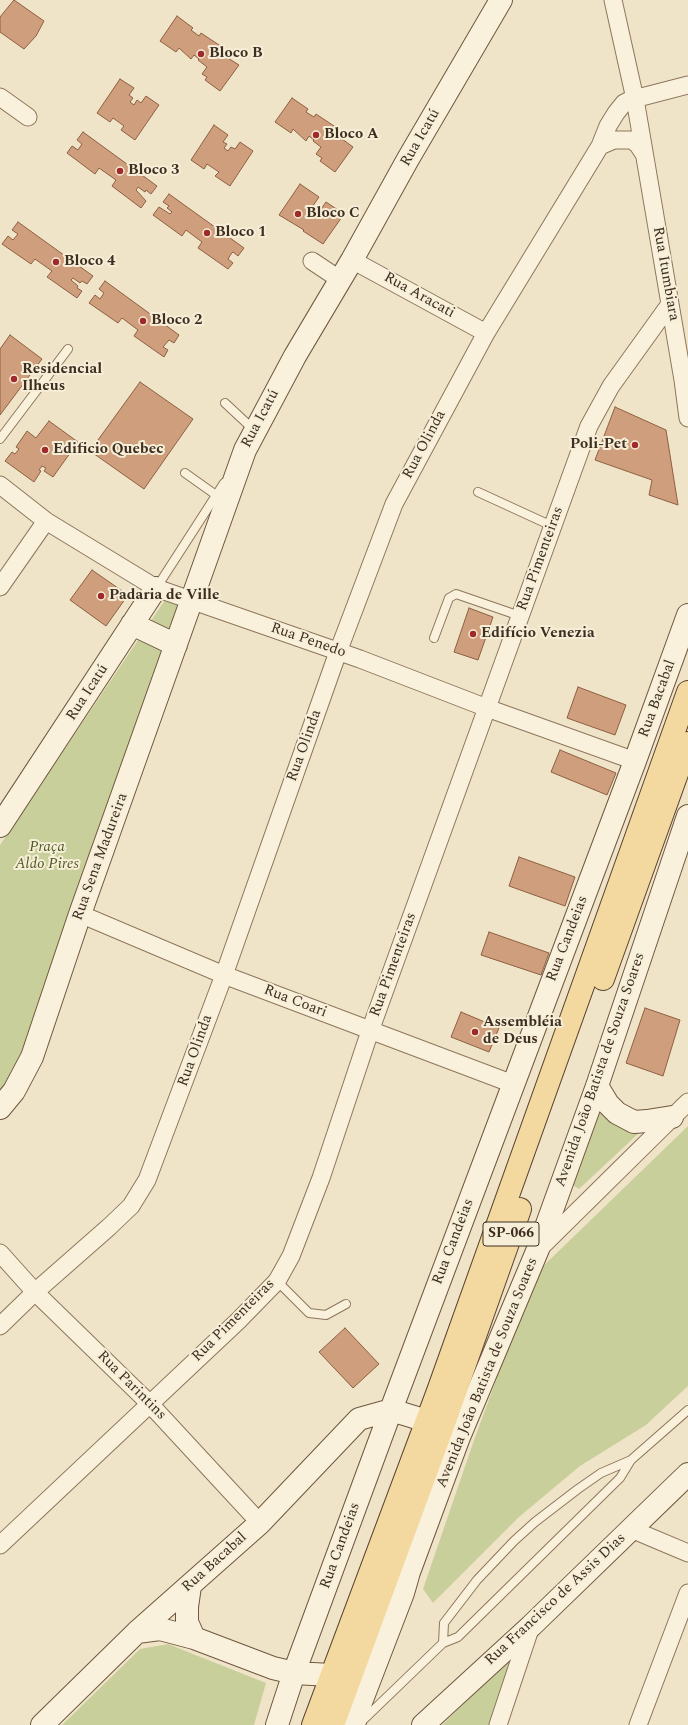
<!DOCTYPE html>
<html>
<head>
<meta charset="utf-8">
<style>
  body { margin:0 }
  canvas { display:block; background:#f0e4c8 }
</style>
</head>
<body>
<canvas width="688" height="1725"></canvas>
<script>
const g = document.querySelector('canvas').getContext('2d');
g.lineJoin = 'round';
function fill(path, color) { g.fillStyle = color; g.fill(path, 'evenodd'); }
const shape = rows => new Path2D(rows.map(r => 'M' + r).join(''));
function stroke(path, color, width, dash) { g.strokeStyle = color; g.lineWidth = width; g.lineCap = dash ? 'butt' : 'round'; g.setLineDash(dash || []); g.stroke(path); }
function drawText(font, color, halo, rows, align = 'center') {
  g.font = font + ' Spectral,serif'; g.lineWidth = 4; g.setLineDash([]); g.textBaseline = 'middle'; g.strokeStyle = halo; g.fillStyle = color; for (const [text, x, y, turn = 0] of rows) {
    g.save(); g.translate(x, y); g.rotate((+turn || 0) * Math.PI / 180); g.textAlign = isNaN(turn) ? turn : align; if (halo) g.strokeText(text, 0, 0); g.fillText(text, 0, 0); g.restore();
  }
}
const green = shape([
  [165,600,171,601,185,607,24,1054,0,1100,0,845],
  [600,1107,639,1133,579,1189,574,1186,572,1180],
  [688,1126,688,1386,646,1425,580,1466,519,1517,433,1603,423,1589,473,1443,535,1274],
  [168,1644,266,1683,254,1725,62,1725,140,1649],
  [517,1652,491,1725,442,1725]
]);
const building = shape([
  [14,0,44,21,36,36,24,49,0,32,0,17,14,0],
  [177,16,193,28,191,30,199,36,201,33,222,47,217,55,221,57,223,55,239,65,220,91,205,80,207,77,202,74,207,67,198,60,199,59,194,55,191,59,179,48,176,52,160,41,177,16],
  [120,79,134,88,129,95,133,98,130,102,134,105,137,100,141,103,146,96,159,105,135,140,121,130,124,126,113,118,110,122,97,113,120,79],
  [292,98,308,109,306,112,314,117,316,114,337,128,332,136,336,139,338,136,353,147,335,172,320,161,322,158,316,154,321,147,313,141,314,140,309,136,306,141,293,129,291,133,275,122,292,98],
  [214,125,228,135,223,142,227,144,224,148,228,151,231,147,235,149,240,142,253,151,230,186,215,176,219,172,207,164,204,169,191,160,214,125],
  [83,132,157,186,151,194,146,190,145,192,138,187,136,190,146,201,141,208,112,186,116,180,99,168,95,174,67,153,72,146,78,150,82,144,77,140,83,132],
  [300,184,319,197,310,210,317,215,326,202,344,214,323,244,303,231,304,230,279,215,300,184],
  [169,194,244,248,238,256,233,252,231,254,228,259,233,263,228,269,198,248,202,242,186,230,182,236,153,215,159,207,170,214,172,212,167,208,169,206,163,202,169,194],
  [18,222,93,276,87,284,82,281,80,283,73,278,71,280,78,286,77,288,82,291,77,298,47,277,52,271,35,259,31,264,2,244,8,236,13,240,18,234,12,230,18,222],
  [105,281,179,335,174,343,169,340,163,347,168,350,164,357,134,336,138,330,122,318,118,323,89,303,95,295,100,299,104,293,99,289,105,281],
  [10,335,42,359,0,415,0,349,10,335],
  [140,382,193,419,144,489,90,451,140,382],
  [615,407,666,430,678,505,649,495,652,480,595,460,615,407],
  [49,421,78,442,53,477,44,471,46,468,42,466,39,470,41,471,34,482,5,461,12,452,15,454,19,449,16,447,27,431,36,438,49,421],
  [92,570,128,595,106,626,70,600,92,570],
  [469,608,493,617,478,660,454,652,469,608],
  [578,687,626,705,615,735,567,718,578,687],
  [560,750,616,773,607,795,551,772,560,750],
  [519,857,575,877,565,906,509,886,519,857],
  [489,932,549,953,541,975,481,955,489,932],
  [645,1008,680,1020,663,1076,626,1063,645,1008],
  [461,1012,499,1028,489,1052,451,1037,461,1012],
  [345,1328,379,1364,353,1388,319,1352,345,1328]
]);
const lane = shape([
  [225,403,254,430],
  [0,439,68,349],
  [185,473,216,495],
  [478,492,552,526],
  [157,587,224,483],
  [434,638,449,598,456,594,520,616],
  [277,1281,309,1313,326,1315,346,1304],
  [443,1643,444,1623,477,1580,514,1541,535,1522,578,1489,601,1473,631,1460],
  [361,1722,443,1643,458,1637,620,1478,631,1460,688,1410]
]);
const street = shape([
  [613,0,635,99,683,380,688,418],
  [0,97,28,117],
  [600,146,614,140,632,140,638,145,644,154],
  [352,260,486,333],
  [312,261,339,279],
  [0,485,46,521,156,588,360,659,487,708,635,761],
  [0,587,46,521],
  [80,914,224,975,513,1084],
  [540,1248,688,1102],
  [0,1253,35,1292,149,1403,260,1523],
  [0,1326,35,1292,109,1227,131,1206,147,1180,224,975,338,652,394,504,486,333,600,146,608,126,616,113,624,103,630,100,688,85],
  [631,1529,688,1553],
  [0,1545,238,1321,277,1281,291,1256,321,1178,370,1031,589,426,611,386,670,304],
  [498,1725,531,1626],
  [638,1725,688,1593]
]);
const secondary = shape([
  [132,624,176,645],
  [0,826,156,588],
  [597,1086,608,1104,617,1113,634,1122,647,1121,672,1117],
  [0,1108,14,1091,32,1057,80,914,245,450,295,356,352,260,408,159,501,0],
  [190,1586,187,1607,187,1622,194,1638,273,1668,294,1673,331,1675,347,1666],
  [137,1632,160,1629,194,1638],
  [42,1725,137,1632,260,1523,359,1419,391,1410,427,1421,444,1429],
  [277,1725,294,1673,391,1410,635,761,688,615],
  [354,1725,358,1710,403,1593,409,1572,459,1437,538,1249,597,1086,688,816],
  [423,1725,531,1626,688,1474]
]);
const primary = shape([
  [603,979,688,743],
  [313,1725,438,1391,688,692],
  [333,1725,442,1429,520,1209]
]);
const markers = [
  [201,54,4,"#9e2a2b"],
  [316,135,4,"#9e2a2b"],
  [120,171,4,"#9e2a2b"],
  [298,214,4,"#9e2a2b"],
  [207,233,4,"#9e2a2b"],
  [56,262,4,"#9e2a2b"],
  [143,321,4,"#9e2a2b"],
  [14,379,4,"#9e2a2b"],
  [635,445,4,"#9e2a2b"],
  [45,450,4,"#9e2a2b"],
  [101,596,4,"#9e2a2b"],
  [473,634,4,"#9e2a2b"],
  [475,1032,4,"#9e2a2b"]
];
const shields = [
  [511,1234,56]
];
const shieldNames = [
  ["SP-066",511,1234]
];
const poiNames = [
  ["Bloco B",209,54],
  ["Bloco A",324,135],
  ["Bloco 3",128,171],
  ["Bloco C",306,214],
  ["Bloco 1",215,233],
  ["Bloco 4",64,262],
  ["Bloco 2",151,321],
  ["Residencial",22,370],
  ["Ilheus",22,387],
  ["Poli-Pet",627,445,"right"],
  ["Edificio Quebec",53,450],
  ["Padaria de Ville",109,596],
  ["Edifício Venezia",481,634],
  ["Assembléia",483,1023],
  ["de Deus",483,1040]
];
const streetNames = [
  ["Rua Icatú",421,138,-60],
  ["Rua Itumbiara",665,274,80],
  ["Rua Aracati",419,296,29],
  ["Rua Icatú",261,419,-62],
  ["Rua Olinda",425,445,-62],
  ["Rua Pimenteiras",541,559,-70],
  ["Rua Penedo",308,641,19],
  ["Rua Icatú",88,693,-57],
  ["Rua Bacabal",658,699,-70],
  ["Rua Olinda",305,746,-70],
  ["Rua Sena Madureira",101,857,-70],
  ["Rua Candeias",568,939,-69],
  ["Rua Pimenteiras",394,965,-70],
  ["Rua Coari",295,1002,21],
  ["Rua Olinda",196,1051,-70],
  ["Avenida João Batista de Souza Soares",601,1070,-71],
  ["Rua Candeias",454,1242,-69],
  ["Rua Pimenteiras",234,1321,-45],
  ["Avenida João Batista de Souza Soares",488,1373,-68],
  ["Rua Parintins",131,1386,45],
  ["Rua Candeias",341,1546,-70],
  ["Rua Bacabal",215,1563,-42],
  ["Rua Francisco de Assis Dias",556,1600,-43]
];
const parkNames = [
  ["Praça",47,848],
  ["Aldo Pires",47,865]
];
fill(green, '#c9cf9b');
fill(building, '#cf9f7d');
stroke(building, '#8d5f41', 1);
stroke(lane, '#8d765c', 10);
stroke(street, '#8d765c', 19);
stroke(secondary, '#6f573f', 24);
stroke(primary, '#5b4430', 24);
stroke(lane, '#faf1dc', 8);
stroke(street, '#faf1dc', 17);
stroke(secondary, '#faf1dc', 22);
stroke(primary, '#f3d9a0', 22);
for (const [x, y, r, color] of markers) { const dot = new Path2D(); dot.arc(x, y, r, 0, 2 * Math.PI); g.fillStyle = color; g.fill(dot); stroke(dot, '#f7eed8', 1.5); }
for (const [x, y, w] of shields) { const box = new Path2D(); box.roundRect(x - w / 2, y - 12, w, 24, 3); g.fillStyle = '#f7eed8'; g.fill(box); stroke(box, '#3d2e20', 1); }
drawText('bold 14px', '#3d2e20', null, shieldNames);
drawText('bold 15px', '#3d2e20', '#f7eed8', poiNames, 'left');
drawText('15px', '#3d2e20', '#f7eed8', streetNames);
drawText('italic 15px', '#4d5a26', '#f7eed8', parkNames);
</script>
</body>
</html>
